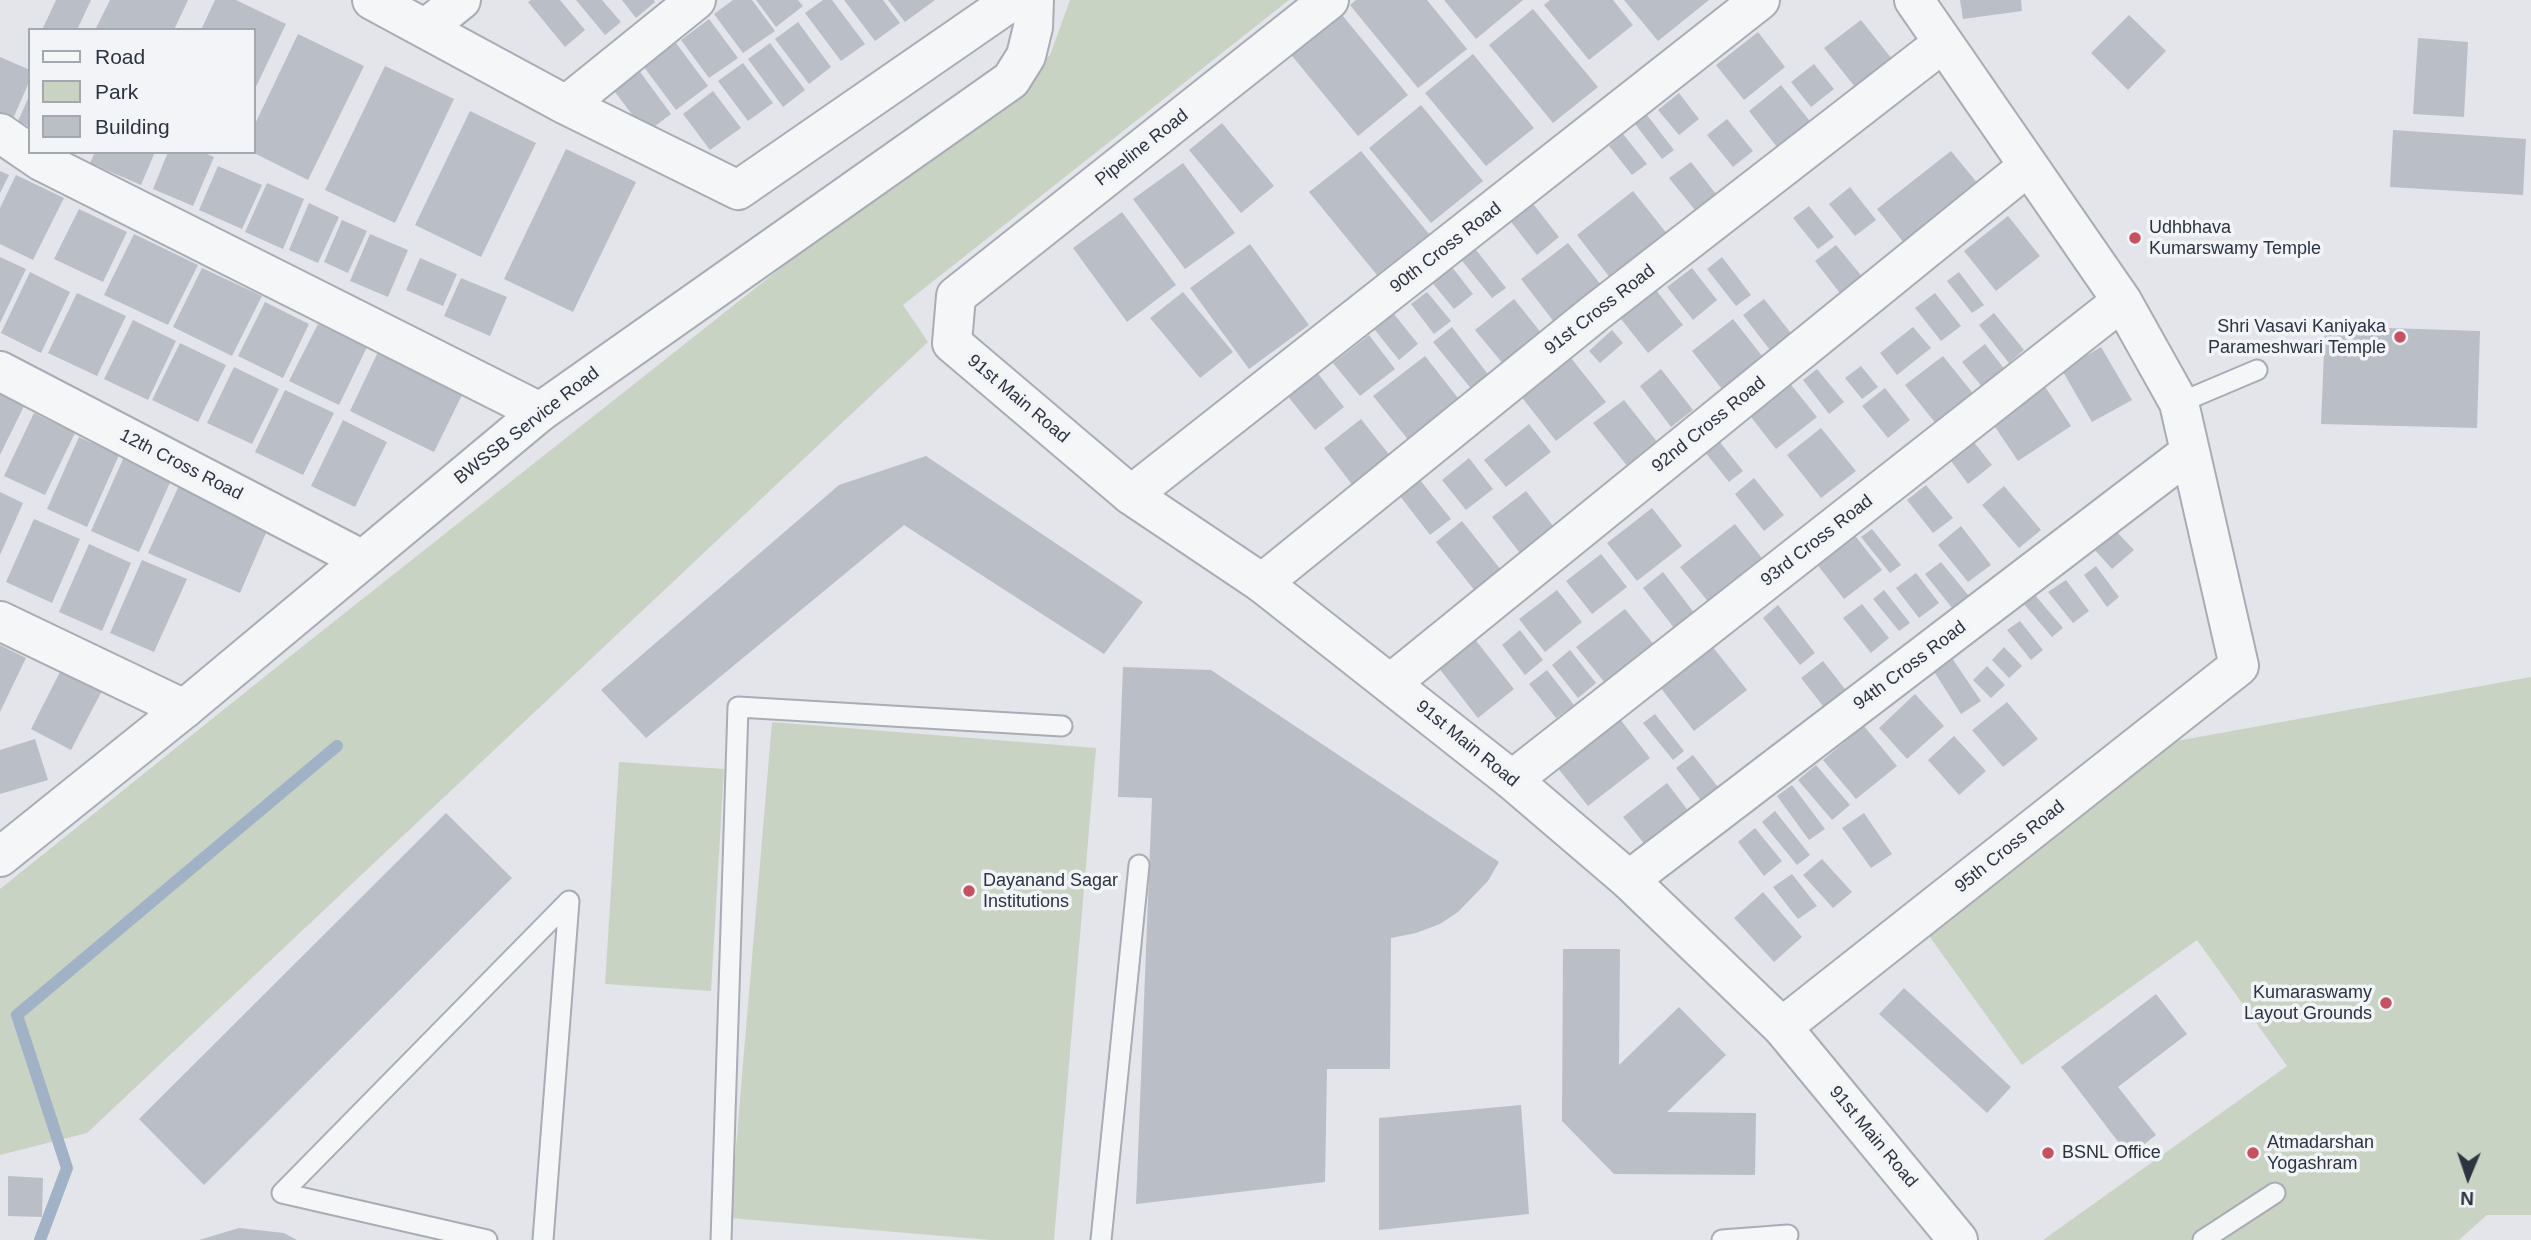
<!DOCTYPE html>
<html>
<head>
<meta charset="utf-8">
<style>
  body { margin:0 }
  #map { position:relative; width:2531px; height:1240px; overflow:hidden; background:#e3e5ea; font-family:Arial,sans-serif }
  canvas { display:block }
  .legend { position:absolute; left:28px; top:28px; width:228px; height:126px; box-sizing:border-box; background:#f2f4f7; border:2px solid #a3a7ae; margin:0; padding:9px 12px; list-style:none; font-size:21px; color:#2c3341 }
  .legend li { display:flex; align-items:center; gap:14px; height:35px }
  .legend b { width:35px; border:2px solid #a3a7ae }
  .north { position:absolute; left:2433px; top:1142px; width:70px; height:70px; -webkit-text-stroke:5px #f2f4f7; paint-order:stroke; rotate:182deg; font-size:19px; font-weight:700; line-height:28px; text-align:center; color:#2c3341 }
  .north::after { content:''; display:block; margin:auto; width:24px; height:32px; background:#2c3341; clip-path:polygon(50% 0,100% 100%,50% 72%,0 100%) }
</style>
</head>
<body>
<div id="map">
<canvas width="2531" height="1240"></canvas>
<ul class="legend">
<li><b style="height:9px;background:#f5f6f8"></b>Road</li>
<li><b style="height:19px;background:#c8d3c4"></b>Park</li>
<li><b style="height:19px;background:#babec6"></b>Building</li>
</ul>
<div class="north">N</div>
</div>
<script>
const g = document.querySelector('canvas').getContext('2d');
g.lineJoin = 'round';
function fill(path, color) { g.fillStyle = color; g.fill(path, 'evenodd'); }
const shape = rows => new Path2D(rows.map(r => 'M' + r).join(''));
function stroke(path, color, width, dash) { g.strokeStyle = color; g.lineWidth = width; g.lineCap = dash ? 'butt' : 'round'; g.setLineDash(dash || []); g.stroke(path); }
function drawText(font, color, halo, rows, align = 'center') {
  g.font = font + ' Arial,sans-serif'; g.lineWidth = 7; g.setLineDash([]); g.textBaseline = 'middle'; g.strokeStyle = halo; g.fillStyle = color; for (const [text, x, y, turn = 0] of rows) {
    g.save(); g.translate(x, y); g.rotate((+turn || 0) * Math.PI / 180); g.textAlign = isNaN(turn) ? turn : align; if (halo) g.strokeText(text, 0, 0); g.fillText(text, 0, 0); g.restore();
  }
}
const green = shape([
  [1070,0,1289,0,903,305,928,342,87,1133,0,1155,0,889,298,650,1050,55],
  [2531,677,2531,1215,2487,1215,2459,1240,2043,1240,2287,1066,2197,940,2022,1065,1927,933,2171,742],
  [772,722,1096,748,1054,1240,990,1240,730,1218],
  [619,762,724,769,711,991,605,984]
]);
const stream = shape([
  [40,1240,67,1168,17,1015,337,746]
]);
const building = shape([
  [56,0,91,0,77,30,42,30],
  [110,0,188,0,174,30,95,30],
  [215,0,236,0,286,24,254,91,254,30,201,30],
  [531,0,560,0,585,30,565,47,528,2],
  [576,0,602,0,621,22,605,35],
  [622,0,654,0,655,2,636,18],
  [733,0,752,0,775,31,743,53,714,14],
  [756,0,798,0,803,6,776,27],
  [823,0,832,0,865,44,841,61,805,13],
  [844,0,883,0,900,23,875,41],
  [888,0,935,0,905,22],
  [1356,0,1427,0,1467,49,1418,88,1350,5],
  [1444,0,1523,0,1476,39],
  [1550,0,1613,0,1633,25,1589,60,1544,5],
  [1624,0,1709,0,1658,41],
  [1960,0,2021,0,2022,11,1963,19],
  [1533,9,1598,87,1553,123,1489,45],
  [1338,10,1408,95,1358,136,1288,51],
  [2129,15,2166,51,2128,90,2091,53],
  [709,19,738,58,709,78,681,40],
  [1861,20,1892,59,1855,87,1824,48],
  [798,22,831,67,809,84,775,39],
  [1758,32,1785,67,1744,100,1716,65],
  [298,34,364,66,308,180,254,153,254,126],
  [2418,38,2468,42,2464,117,2413,114],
  [676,43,708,86,676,110,644,67],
  [770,43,805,90,783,107,748,59],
  [1473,54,1534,128,1486,166,1425,93],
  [0,57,30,70,30,80,12,121,0,116],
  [743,63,773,103,748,121,718,81],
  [1814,64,1834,89,1811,107,1791,82],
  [385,66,454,99,395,223,325,190],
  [638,69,671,114,646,133,612,88],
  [1781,85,1817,130,1784,156,1749,111],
  [713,91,741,128,710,150,683,114],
  [1679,93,1699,119,1679,135,1658,110],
  [30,94,30,127,18,121],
  [1421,105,1483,181,1431,223,1369,148],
  [470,111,536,143,481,257,415,225],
  [1647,115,1674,150,1662,159,1635,124],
  [1727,119,1753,151,1733,167,1707,135],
  [1222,123,1274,186,1241,213,1189,150],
  [2393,130,2526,139,2523,195,2390,187],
  [1623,134,1647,164,1632,175,1609,146],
  [566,149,636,182,573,312,504,279],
  [1361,151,1429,234,1377,275,1309,192],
  [1951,151,1983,190,1908,248,1877,209],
  [95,152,155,152,141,185,90,163],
  [168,152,202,152,214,157,193,206,153,189],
  [1691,162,1716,194,1695,210,1669,178],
  [1183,163,1235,233,1185,269,1133,199],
  [218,166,262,185,242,229,199,210],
  [0,171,9,175,0,193],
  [16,175,64,198,33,260,0,244,0,208],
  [267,183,304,199,283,249,245,232],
  [1850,187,1876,220,1855,236,1829,204],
  [1633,191,1668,235,1611,279,1577,235],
  [1530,200,1559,237,1537,255,1508,218],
  [309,203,339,217,318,263,289,250],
  [1809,206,1834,237,1818,249,1793,218],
  [79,209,127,232,103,282,54,259],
  [1122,212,1176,285,1127,322,1073,248],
  [2008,216,2040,256,1996,291,1964,251],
  [342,220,367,231,348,273,324,262],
  [134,234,198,265,168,325,104,295],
  [370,234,408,250,388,297,350,281],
  [1568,243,1601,285,1554,322,1521,279],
  [1250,244,1309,325,1249,369,1190,288],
  [1836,245,1865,280,1843,297,1815,261],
  [1473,246,1506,288,1492,298,1459,257],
  [0,257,26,269,0,323],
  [1722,257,1751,295,1736,306,1707,269],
  [420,258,457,274,443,306,406,290],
  [1445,258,1473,294,1454,309,1425,274],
  [202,268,262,296,232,356,173,327],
  [1692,268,1717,300,1693,320,1667,287],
  [30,272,70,292,41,353,1,333],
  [1959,272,1984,305,1972,313,1947,281],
  [461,278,507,297,490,336,444,316],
  [1653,286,1683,325,1648,353,1617,314],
  [1183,292,1233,352,1200,378,1150,318],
  [1427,292,1451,321,1434,334,1411,304],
  [77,293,126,316,97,376,48,353],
  [1935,293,1961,326,1941,341,1915,308],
  [1514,299,1543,335,1504,365,1475,330],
  [1764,299,1794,337,1773,354,1743,315],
  [265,302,309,324,283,378,238,356],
  [1390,309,1418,344,1399,360,1371,325],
  [1994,313,2024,350,2009,363,1979,325],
  [1733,319,1766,361,1725,393,1692,351],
  [133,320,176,341,148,400,104,379],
  [318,324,367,347,339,405,289,381],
  [2325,326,2480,331,2477,428,2321,424],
  [1452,327,1490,377,1473,391,1433,342],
  [1913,327,1931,348,1897,375,1880,353],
  [1612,330,1623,343,1600,363,1589,351],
  [1369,335,1395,369,1360,396,1333,363],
  [180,343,226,365,198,422,152,400],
  [1985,344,2009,375,1987,393,1962,362],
  [2101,347,2132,400,2092,422,2062,370],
  [378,352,463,393,434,452,350,411],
  [1567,353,1606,402,1556,441,1517,391],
  [1425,356,1465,407,1414,447,1373,396],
  [1943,356,1975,396,1937,425,1905,385],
  [1861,366,1878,387,1862,399,1845,378],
  [234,367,279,389,252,444,207,423],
  [1661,369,1693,410,1671,427,1640,386],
  [1817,369,1844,402,1829,414,1803,380],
  [1316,371,1344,407,1315,430,1286,394],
  [2040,379,2071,426,2018,461,1987,415],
  [1788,381,1817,417,1776,449,1747,412],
  [0,385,28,398,0,455],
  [1885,388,1910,420,1888,438,1862,406],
  [285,390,334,413,303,475,255,452],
  [1624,400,1662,448,1632,472,1593,423],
  [34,413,75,433,45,495,4,476],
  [1361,419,1395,462,1357,491,1324,448],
  [343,420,387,442,355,507,311,486],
  [1529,424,1551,452,1506,487,1484,460],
  [1821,428,1856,471,1821,498,1787,455],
  [1969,436,1992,465,1968,484,1946,454],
  [79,437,119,455,87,527,47,509],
  [1719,441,1743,471,1729,482,1705,452],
  [128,448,176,469,139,552,91,531],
  [926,456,1143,602,1104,654,904,525,646,738,601,690,839,485],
  [1469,458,1493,489,1466,510,1442,480],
  [1754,478,1784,515,1764,531,1735,494],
  [182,479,272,519,240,593,148,553],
  [1420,480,1451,519,1430,535,1400,496],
  [1926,485,1953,518,1933,533,1907,500],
  [2004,486,2041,530,2019,548,1982,505],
  [1526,491,1557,531,1523,557,1492,517],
  [0,492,23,503,0,555],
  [1652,508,1682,546,1637,581,1607,543],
  [34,519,80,539,52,603,6,582],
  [1462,521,1505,575,1479,596,1436,542],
  [1735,524,1765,562,1710,604,1680,567],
  [1961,526,1991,565,1968,582,1938,545],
  [1872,529,1901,565,1890,573,1861,537],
  [2115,530,2134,550,2112,569,2094,549],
  [1853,533,1882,570,1844,599,1816,563],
  [89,544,131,563,102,631,59,612],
  [1601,554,1627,587,1592,614,1566,581],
  [142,560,187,579,154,652,110,633],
  [1941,562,1973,601,1957,614,1925,574],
  [2096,566,2119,597,2107,607,2084,575],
  [1663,572,1698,618,1678,633,1643,588],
  [1916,573,1939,603,1919,618,1896,588],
  [2066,580,2089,611,2073,623,2048,592],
  [1557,590,1582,622,1545,652,1519,619],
  [1884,590,1910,623,1899,631,1873,599],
  [2034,594,2063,628,2052,637,2023,603],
  [1862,604,1889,638,1871,653,1843,618],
  [1778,605,1815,653,1800,665,1763,618],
  [1625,609,1659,651,1610,689,1576,647],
  [2020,621,2043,650,2031,660,2007,630],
  [1520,630,1543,660,1525,675,1502,645],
  [1474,638,1514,689,1478,718,1438,667],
  [0,645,26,658,0,712],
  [1712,646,1747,690,1694,731,1660,687],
  [2004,647,2022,666,2009,678,1992,660],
  [1570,650,1596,683,1578,698,1552,665],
  [1952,658,1981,701,1961,714,1933,670],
  [1823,661,1852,698,1830,715,1801,678],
  [63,666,104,687,71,750,31,729],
  [1987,666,2005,685,1991,698,1973,680],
  [1123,667,1211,670,1499,862,1488,881,1458,912,1440,924,1416,933,1391,938,1390,1069,1327,1069,1325,1182,1136,1204,1152,798,1118,797],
  [1547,670,1574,705,1556,718,1529,684],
  [1915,694,1944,726,1907,759,1879,728],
  [2007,702,2038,739,2003,767,1972,730],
  [1655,714,1684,751,1673,760,1643,723],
  [1620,719,1650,758,1588,806,1557,767],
  [1864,726,1897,766,1856,799,1823,760],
  [1954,736,1986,771,1959,795,1928,760],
  [35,739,48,780,0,794,0,750],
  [1693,755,1729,801,1712,815,1676,768],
  [1816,765,1850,805,1832,820,1798,780],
  [1667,783,1693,817,1650,851,1623,817],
  [1792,785,1825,829,1809,840,1777,796],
  [1775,811,1810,855,1797,865,1762,822],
  [446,813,512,878,204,1185,139,1119],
  [1864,813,1892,854,1871,868,1842,828],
  [1755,828,1782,861,1764,876,1738,842],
  [1822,859,1852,892,1833,908,1803,875],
  [1792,874,1817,906,1798,919,1773,887],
  [1763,892,1802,937,1774,962,1734,918],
  [1563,949,1620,949,1619,1065,1679,1007,1726,1055,1667,1112,1756,1113,1755,1175,1614,1174,1562,1121],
  [1904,988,2011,1087,1987,1113,1879,1014],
  [2156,994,2187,1034,2118,1087,2156,1135,2129,1156,2061,1067],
  [1521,1105,1529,1214,1379,1230,1379,1118],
  [8,1176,43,1178,42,1217,8,1216],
  [239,1228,284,1233,297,1240,199,1240]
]);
const service = shape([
  [2179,403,2257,370],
  [487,1240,282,1193,569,901,543,1240],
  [721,1240,738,707,1062,726],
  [1101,1240,1139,865],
  [1722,1240,1788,1235],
  [2203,1240,2275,1193]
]);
const minor = shape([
  [372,0,566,105,738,190,1013,0],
  [426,28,461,0],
  [566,105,696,0],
  [0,133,41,161,540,412],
  [0,371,361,559],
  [1131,495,1760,0],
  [1262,583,1595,313,1943,43],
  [0,621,184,709],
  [1391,683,2027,167],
  [1512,780,2122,301],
  [1629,880,2190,452],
  [1782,1027,2239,666,2179,403,2122,301,1914,0]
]);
const tertiary = shape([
  [1329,0,956,296,952,343,1131,495,1262,583,1512,780,1629,880,1782,1027,1958,1240],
  [0,857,184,709,540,412,1011,80,1026,56,1033,27,1034,0]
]);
const markers = [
  [2135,238,7,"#c45361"],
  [2400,337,7,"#c45361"],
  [969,891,7,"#c45361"],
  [2386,1003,7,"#c45361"],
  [2048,1153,7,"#c45361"],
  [2253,1153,7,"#c45361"]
];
const streetNames = [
  ["Pipeline Road",1142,148,-38],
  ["90th Cross Road",1446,248,-38],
  ["91st Cross Road",1600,310,-38],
  ["91st Main Road",1018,399,40],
  ["92nd Cross Road",1709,425,-39],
  ["BWSSB Service Road",527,426,-38],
  ["12th Cross Road",181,465,27],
  ["93rd Cross Road",1817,541,-38],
  ["94th Cross Road",1910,666,-37],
  ["91st Main Road",1467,744,39],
  ["95th Cross Road",2010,847,-39],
  ["91st Main Road",1873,1137,50]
];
const poiNames = [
  ["Udhbhava",2149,228],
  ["Kumarswamy Temple",2149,249],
  ["Shri Vasavi Kaniyaka",2386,327,"right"],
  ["Parameshwari Temple",2386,348,"right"],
  ["Dayanand Sagar",983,881],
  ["Institutions",983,902],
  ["Kumaraswamy",2372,993,"right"],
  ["Layout Grounds",2372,1014,"right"],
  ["Atmadarshan",2267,1143],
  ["Yogashram",2267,1164],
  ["BSNL Office",2062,1153]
];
fill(green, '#c8d3c4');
stroke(stream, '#a1b2c7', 12);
fill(building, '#babec6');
stroke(service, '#a8acb4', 23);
stroke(minor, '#a8acb4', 42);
stroke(tertiary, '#a8acb4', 42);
stroke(service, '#f5f6f8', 19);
stroke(minor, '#f5f6f8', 38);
stroke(tertiary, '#f5f6f8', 38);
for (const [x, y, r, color] of markers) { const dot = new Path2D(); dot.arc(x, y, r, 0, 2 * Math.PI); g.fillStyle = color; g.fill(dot); stroke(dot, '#f2f4f7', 2.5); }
drawText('18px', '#2c3341', '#f2f4f7', streetNames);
drawText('18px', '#2c3341', '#f2f4f7', poiNames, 'left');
</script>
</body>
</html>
